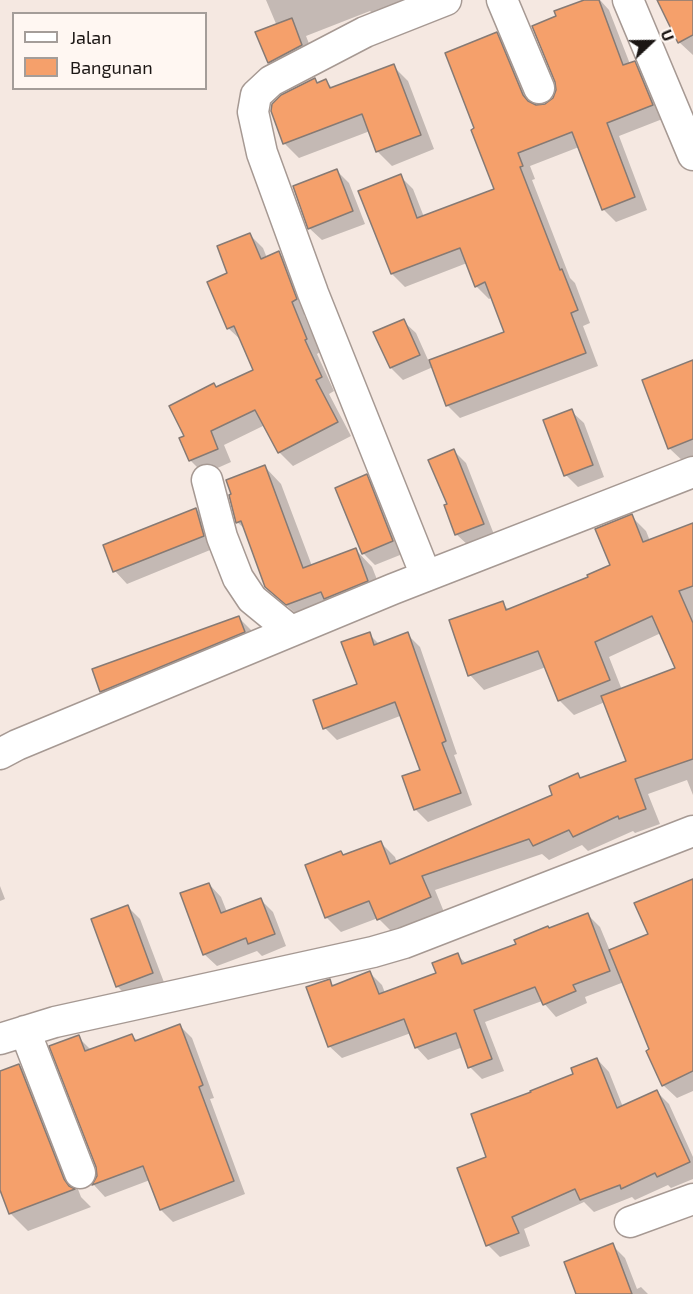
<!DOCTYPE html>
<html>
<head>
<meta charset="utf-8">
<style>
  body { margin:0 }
  #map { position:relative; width:693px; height:1294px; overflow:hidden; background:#f5e8e1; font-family:"Exo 2",sans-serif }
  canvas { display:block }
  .legend { position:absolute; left:12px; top:12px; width:195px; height:78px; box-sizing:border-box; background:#fff7f2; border:2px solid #a49d99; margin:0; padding:8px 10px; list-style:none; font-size:18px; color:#1b1614 }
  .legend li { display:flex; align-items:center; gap:12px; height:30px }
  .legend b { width:30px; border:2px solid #a49d99 }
  .north { position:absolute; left:621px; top:12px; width:60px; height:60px; -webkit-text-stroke:4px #fff7f2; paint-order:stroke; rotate:68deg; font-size:16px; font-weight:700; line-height:24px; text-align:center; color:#1b1614 }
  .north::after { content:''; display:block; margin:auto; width:21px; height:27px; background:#1b1614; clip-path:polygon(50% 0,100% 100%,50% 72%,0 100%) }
</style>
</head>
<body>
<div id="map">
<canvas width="693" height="1294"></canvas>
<ul class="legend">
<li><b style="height:8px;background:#fff"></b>Jalan</li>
<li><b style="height:16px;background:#f5a06b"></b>Bangunan</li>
</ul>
<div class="north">U</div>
</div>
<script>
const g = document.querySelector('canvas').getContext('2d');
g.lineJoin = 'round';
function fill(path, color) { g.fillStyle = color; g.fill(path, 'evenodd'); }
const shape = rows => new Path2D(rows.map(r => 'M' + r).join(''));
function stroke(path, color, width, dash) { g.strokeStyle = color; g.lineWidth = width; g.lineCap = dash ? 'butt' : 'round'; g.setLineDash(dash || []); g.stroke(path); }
const shadow = shape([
  [266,0,416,0,375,16,370,11,306,36,315,59,282,76,269,62,277,26],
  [588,0,600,0,609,10,630,64,634,62,647,75,665,118,619,136,647,210,616,222,603,209,579,147,530,166,535,179,532,180,570,278,575,283,590,323,583,326,598,366,460,418,447,405,433,367,403,380,391,368,403,321,416,333,429,362,506,333,493,297,489,299,476,286,467,263,405,287,392,274,360,192,400,176,413,189,424,217,496,190,476,129,497,34,510,47,534,106,546,106,554,99,558,90,558,17],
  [659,0,693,0,693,55,679,42],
  [393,66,408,81,434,149,392,166,377,151,370,131,299,158,284,143,315,79,319,84,326,81,333,89],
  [337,171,349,183,365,224,322,240,309,228],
  [250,235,263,248,267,258,279,253,293,267,310,313,304,315,320,352,317,354,334,391,329,394,351,436,293,466,279,452,265,425,224,445,231,462,204,474,190,460,187,437,214,385,217,388,255,371,242,341,228,328,229,274],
  [693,361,693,462,686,464,669,448],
  [571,411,584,423,604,477,578,487,566,475],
  [454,451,466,463,495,537,469,546,456,534,449,505],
  [265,467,281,484,312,566,356,550,372,567,384,597,304,621,266,587,246,530,237,522],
  [366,476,379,488,405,553,375,565,363,553],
  [196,509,208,522,215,548,127,584,115,571],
  [631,516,646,531,650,541,693,524,693,795,687,780,648,794,660,824,635,833,633,831,588,851,582,845,549,860,542,854,435,890,444,912,393,933,378,918,341,932,326,917,344,856,380,842,395,857,397,863,554,796,577,774,582,779,628,762,605,702,574,715,559,700,546,667,484,690,470,675,502,603,509,610,590,577,612,565],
  [661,633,677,669,622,690,609,657],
  [239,618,257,636,120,709,102,691],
  [369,634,380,645,407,634,420,647,457,754,454,755,472,805,428,822,415,809,422,771,400,716,337,740,325,728,359,685],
  [693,880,693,1091,677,1098,663,1085,651,1050,624,982,585,997,587,1003,556,1017,542,1001,485,1022,504,1071,482,1079,470,1067,463,1047,428,1060,416,1047,411,1033,342,1058,329,1046,329,981,334,986,370,973,382,985,385,993,438,974,457,955,467,964,518,945,549,929,588,915,600,927,610,951,650,935],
  [209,884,221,897,227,912,261,900,273,912,286,946,262,956,257,951,217,966,204,954],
  [0,886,5,899,0,901],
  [128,907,140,919,165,985,130,999,117,986],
  [179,1025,192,1038,214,1098,210,1099,245,1194,173,1222,161,1210,150,1180,105,1197,94,1185,98,1177,78,1037,91,1050,132,1036,138,1041],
  [597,1059,609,1072,623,1107,656,1091,669,1104,693,1157,693,1179,671,1188,668,1185,635,1200,632,1197,594,1212,584,1202,524,1229,530,1246,500,1257,488,1245,488,1158,575,1075],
  [19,1065,37,1083,81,1197,91,1207,28,1231,10,1213,0,1186,0,1073],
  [612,1245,625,1258,637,1289,641,1287,648,1294,578,1294]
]);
const building = shape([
  [584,0,599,0,623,65,635,61,653,105,607,123,635,197,602,210,572,132,518,153,523,166,520,167,560,270,562,269,578,310,571,313,586,353,446,406,429,360,504,332,485,282,475,287,460,248,391,274,358,191,401,174,417,218,494,189,471,130,474,128,445,53,497,32,523,95,528,101,536,105,545,104,553,98,556,90,555,82,532,26,556,16,554,11,584,0],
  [657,0,693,0,693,35,678,43,657,0],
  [292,18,302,45,268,63,255,32,292,18],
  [394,64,421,135,376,152,362,114,283,144,271,111,272,104,281,95,315,78,317,83,326,79,330,88,394,64],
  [337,169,353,211,308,229,293,186,337,169],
  [250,233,261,259,279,251,297,299,292,302,307,339,305,340,322,377,316,380,338,422,278,453,255,410,211,431,218,449,189,461,179,438,184,436,169,406,214,383,216,387,253,370,234,326,227,329,207,282,227,273,217,246,250,233],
  [404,319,420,355,390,368,373,332,404,319],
  [693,360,693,439,668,449,642,380,693,360],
  [572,409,593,465,564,476,543,420,572,409],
  [454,449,484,524,455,535,444,505,447,504,428,460,454,449],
  [265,465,303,568,356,548,368,581,324,599,321,592,286,605,265,587,241,521,236,523,229,495,231,494,226,480,265,465],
  [367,474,393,541,362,554,335,488,367,474],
  [196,508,204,536,113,572,103,545,196,508],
  [632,514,643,542,693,523,693,586,679,591,693,623,693,759,635,779,646,809,619,819,618,816,573,837,569,830,533,846,529,839,422,876,431,897,377,920,369,901,325,918,305,865,341,851,343,855,381,841,390,864,552,795,549,786,578,773,580,778,626,761,601,696,675,668,652,616,595,642,610,680,558,701,538,651,468,676,449,620,503,601,506,610,588,577,587,575,610,565,595,529,632,514],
  [239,616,245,632,100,692,92,669,239,616],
  [370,632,374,645,408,632,446,741,442,743,461,793,414,810,402,776,420,770,395,702,323,729,313,700,357,684,341,642,370,632],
  [693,879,693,1071,662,1086,646,1051,649,1049,609,950,648,934,634,903,693,879],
  [209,883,221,913,261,898,275,934,248,944,246,938,203,955,180,893,209,883],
  [128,905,153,973,116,987,91,919,128,905],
  [588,913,610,971,573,985,576,991,543,1005,535,987,474,1010,492,1059,468,1068,456,1033,415,1048,404,1019,328,1047,306,987,330,979,332,986,370,971,379,994,436,973,432,963,458,953,462,964,516,944,514,940,548,926,549,928,588,913],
  [180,1024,203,1085,199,1087,234,1181,160,1210,143,1166,92,1185,97,1176,96,1167,49,1046,79,1035,85,1051,132,1034,135,1041,180,1024],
  [597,1058,617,1108,657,1090,690,1162,657,1177,655,1173,621,1189,620,1185,580,1200,575,1189,512,1217,519,1233,486,1246,457,1168,486,1157,471,1114,531,1092,530,1091,573,1074,571,1068,597,1058],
  [19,1064,64,1179,69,1186,75,1189,9,1214,0,1190,0,1071,19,1064],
  [613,1243,632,1294,576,1294,564,1262,613,1243]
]);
const minor = shape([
  [502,0,539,88],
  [628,0,693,155],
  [207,480,222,537,238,578,252,599,291,631],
  [426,576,313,293,262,153,253,112,256,95,271,81,365,32,446,0],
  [0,754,17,745,393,589,693,472],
  [25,1031,80,1173],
  [0,1039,55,1022,373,952,404,943,693,831],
  [630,1222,693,1199]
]);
fill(shadow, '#0003');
fill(building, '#f5a06b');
stroke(building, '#867a74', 1.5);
stroke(minor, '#a69993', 33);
stroke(minor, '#fff', 30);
</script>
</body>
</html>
